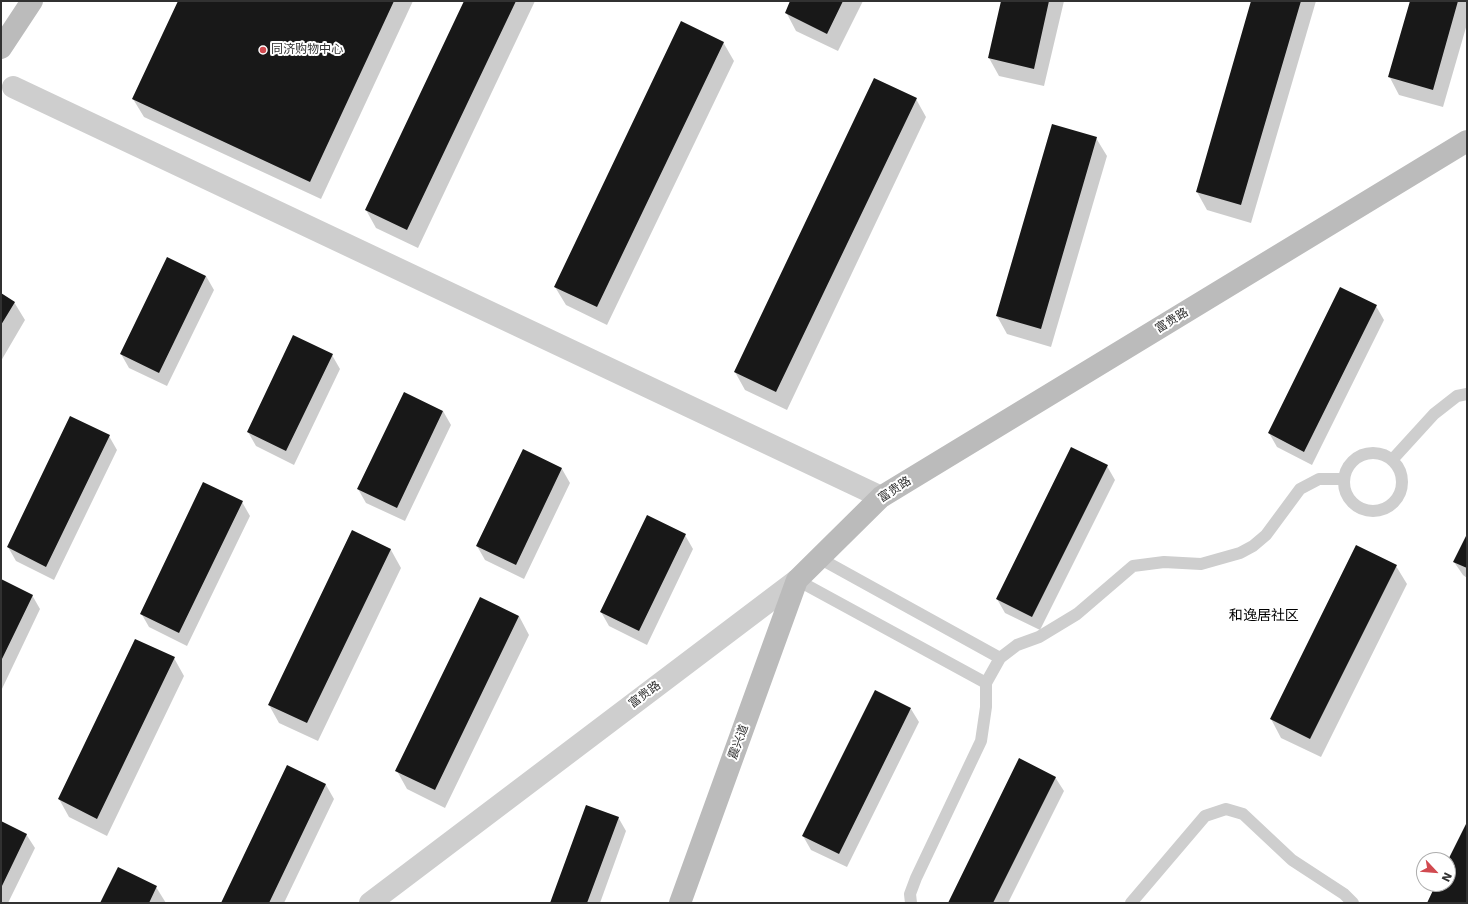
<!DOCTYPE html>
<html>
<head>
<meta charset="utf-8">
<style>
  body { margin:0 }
  #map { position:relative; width:1468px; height:904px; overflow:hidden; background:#fff; font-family:"DejaVu Sans",sans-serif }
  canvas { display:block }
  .frame { position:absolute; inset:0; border:2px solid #313131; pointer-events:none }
  .north { position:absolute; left:1416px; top:852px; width:40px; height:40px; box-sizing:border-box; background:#fff; border:1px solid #adadad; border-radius:50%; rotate:116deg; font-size:11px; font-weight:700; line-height:16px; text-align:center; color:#313131 }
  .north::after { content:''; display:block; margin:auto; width:14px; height:18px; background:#d14a50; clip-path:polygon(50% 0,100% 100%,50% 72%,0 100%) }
</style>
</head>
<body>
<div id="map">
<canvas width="1468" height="904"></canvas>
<div class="frame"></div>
<div class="north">N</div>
</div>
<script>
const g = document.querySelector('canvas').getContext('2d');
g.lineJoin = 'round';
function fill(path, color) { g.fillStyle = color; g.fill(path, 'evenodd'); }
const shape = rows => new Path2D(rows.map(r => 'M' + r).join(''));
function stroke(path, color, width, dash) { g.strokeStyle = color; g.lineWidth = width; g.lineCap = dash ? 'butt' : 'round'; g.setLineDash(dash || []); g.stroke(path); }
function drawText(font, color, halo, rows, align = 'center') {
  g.font = font + ' "DejaVu Sans","Noto Sans SC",sans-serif'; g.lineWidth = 4; g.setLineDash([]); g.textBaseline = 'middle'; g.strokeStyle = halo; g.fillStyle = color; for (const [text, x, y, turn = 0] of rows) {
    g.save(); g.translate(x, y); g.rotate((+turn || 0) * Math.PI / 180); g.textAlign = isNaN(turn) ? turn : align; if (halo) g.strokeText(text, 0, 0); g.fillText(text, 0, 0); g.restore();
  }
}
const shadow = shape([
  [179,1,413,1,321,199,144,117,133,99],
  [465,1,535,1,418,248,376,228,366,210],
  [792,1,863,1,838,51,796,31,786,12],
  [1002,1,1064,1,1044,86,999,76,989,58],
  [1252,1,1316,1,1251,223,1207,210,1197,192],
  [1411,1,1467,1,1467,24,1443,107,1399,95,1389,76],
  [723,42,734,61,607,325,566,305,555,287],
  [916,99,926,117,787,410,745,390,735,372],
  [1096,138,1107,156,1051,347,1007,334,997,316],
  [206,276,214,290,167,386,129,368,121,354],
  [1,295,14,302,25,320,1,361],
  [1376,306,1384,320,1312,465,1277,447,1269,433],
  [332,355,340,369,294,465,256,446,248,432],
  [443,411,451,425,405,521,366,503,358,489],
  [109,436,117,450,54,580,16,561,8,547],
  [523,451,562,469,570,483,524,579,485,560,477,546],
  [1107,466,1115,480,1040,630,1005,613,997,599],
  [242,502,250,516,187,646,149,627,141,613],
  [352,531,391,550,401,568,318,741,279,723,269,705],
  [685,535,693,549,647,645,609,626,601,612],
  [1467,536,1467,578,1463,575,1454,562],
  [1356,546,1396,566,1407,584,1321,757,1281,738,1271,719],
  [1,580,32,595,40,609,1,691],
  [519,616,529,635,445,808,407,789,397,771],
  [174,658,184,676,107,836,69,817,59,799],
  [911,709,919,722,847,867,811,850,803,836],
  [287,766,326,785,334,799,284,903,222,903],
  [1055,777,1064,791,1008,903,949,903],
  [618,817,626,831,600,903,551,903],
  [1,822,26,834,35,848,8,903,1,903],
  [156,887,166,903,101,903]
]);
const building = shape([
  [178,1,394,1,310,182,132,99],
  [464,1,516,1,407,230,365,210],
  [790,1,843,1,827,34,785,13],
  [1001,1,1049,1,1034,69,988,58],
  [1251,1,1301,1,1241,205,1196,192],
  [1410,1,1458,1,1433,90,1388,77],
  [681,21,724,42,597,307,554,287],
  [874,78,917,98,776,392,734,372],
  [1052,124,1097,137,1041,329,996,316],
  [167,257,206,276,159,373,120,354],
  [1340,287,1377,305,1304,452,1268,433],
  [1,293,15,302,1,325],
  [293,335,333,354,286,451,247,432],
  [404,392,443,411,397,508,357,489],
  [70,416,110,435,46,567,7,547],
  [1071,447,1108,465,1032,617,996,599],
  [523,449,562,468,516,565,476,546],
  [203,482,243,501,179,633,140,614],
  [647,515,686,534,639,631,600,612],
  [352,530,391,549,307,723,268,705],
  [1467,534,1467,568,1453,562],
  [1356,545,1397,565,1310,739,1270,719],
  [1,579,33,595,1,661],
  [480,597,519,616,435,790,395,771],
  [135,639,175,657,97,819,58,799],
  [875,690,911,708,839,854,802,836],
  [1019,758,1056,777,993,903,948,903],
  [287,765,326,784,269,903,221,903],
  [586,805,619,817,587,903,550,903],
  [1,821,27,834,1,888],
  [1467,822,1467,903,1427,903,1436,884,1448,884,1448,860],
  [118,867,157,886,149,903,100,903]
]);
const lane = shape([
  '1344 482a29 29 0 1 1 58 0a29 29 0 1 1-58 0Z',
  [1392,460,1434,414,1457,396,1467,394],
  [819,558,1000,658],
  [797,580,986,683],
  [911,903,910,894,916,878,981,741,986,707,986,683,1000,658,1017,645,1039,637,1077,614,1133,566,1164,562,1201,564,1240,553,1253,546,1266,535,1300,489,1319,479,1344,479],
  [1131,903,1205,816,1226,809,1243,814,1292,860,1344,894,1353,903]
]);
const street = shape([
  [13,87,881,497],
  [370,903,797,580]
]);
const secondary = shape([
  [1,48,32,1],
  [680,903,797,580,881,497,1467,141]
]);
const markers = [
  [263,50,4,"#d14a50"]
];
const poiNames = [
  ["同济购物中心",271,50]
];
const streetNames = [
  ["富贵路",1172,321,-31],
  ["富贵路",895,490,-33],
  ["富贵路",645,695,-37],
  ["震兴道",739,742,-70]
];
const quarterNames = [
  ["和逸居社区",1264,616]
];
fill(shadow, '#0003');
fill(building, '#181818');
stroke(lane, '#cecece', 12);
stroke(street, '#cecece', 22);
stroke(secondary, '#bbb', 22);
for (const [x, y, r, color] of markers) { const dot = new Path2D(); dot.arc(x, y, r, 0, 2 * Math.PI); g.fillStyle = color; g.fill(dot); stroke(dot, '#fff', 1.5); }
drawText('12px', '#313131', '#fff', poiNames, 'left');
drawText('12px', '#313131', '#fff', streetNames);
drawText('14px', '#000', '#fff', quarterNames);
</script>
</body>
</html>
